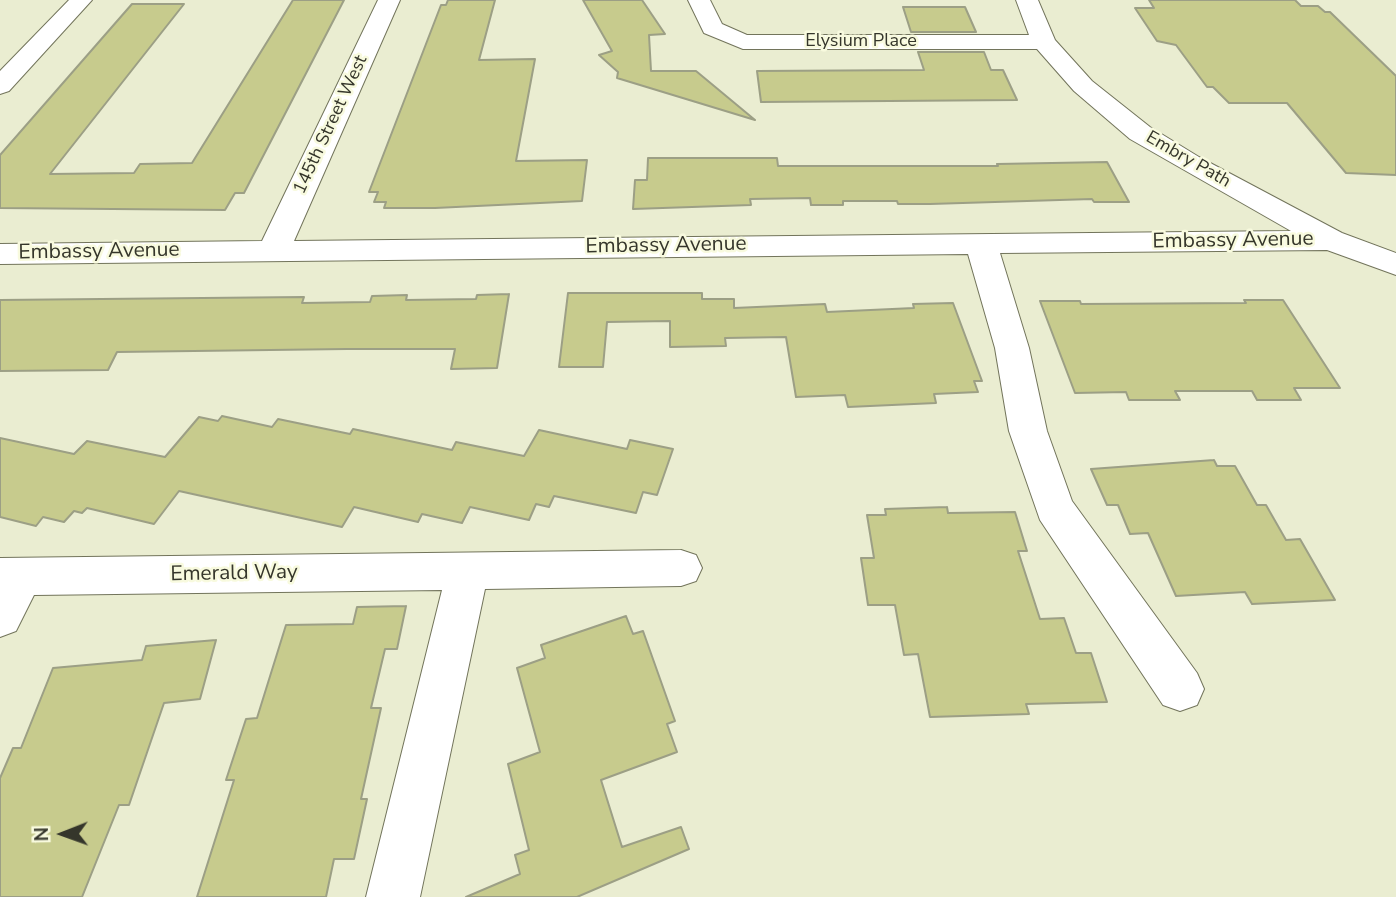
<!DOCTYPE html>
<html>
<head>
<meta charset="utf-8">
<style>
  body { margin:0 }
  #map { position:relative; width:1396px; height:897px; overflow:hidden; background:#eaedd1; font-family:"Nunito Sans",sans-serif }
  canvas { display:block }
  .north { position:absolute; left:28px; top:799px; width:70px; height:70px; -webkit-text-stroke:5px #f8fade; paint-order:stroke; rotate:269deg; font-size:19px; font-weight:700; line-height:28px; text-align:center; color:#35362b }
  .north::after { content:''; display:block; margin:auto; width:24px; height:32px; background:#35362b; clip-path:polygon(50% 0,100% 100%,50% 72%,0 100%) }
</style>
</head>
<body>
<div id="map">
<canvas width="1396" height="897"></canvas>
<div class="north">N</div>
</div>
<script>
const g = document.querySelector('canvas').getContext('2d');
g.lineJoin = 'round';
function fill(path, color) { g.fillStyle = color; g.fill(path, 'evenodd'); }
const shape = rows => new Path2D(rows.map(r => 'M' + r).join(''));
function stroke(path, color, width, dash) { g.strokeStyle = color; g.lineWidth = width; g.lineCap = dash ? 'butt' : 'round'; g.setLineDash(dash || []); g.stroke(path); }
function drawText(font, color, halo, rows, align = 'center') {
  g.font = font + ' "Nunito Sans",sans-serif'; g.lineWidth = 5; g.setLineDash([]); g.textBaseline = 'middle'; g.strokeStyle = halo; g.fillStyle = color; for (const [text, x, y, turn = 0] of rows) {
    g.save(); g.translate(x, y); g.rotate((+turn || 0) * Math.PI / 180); g.textAlign = isNaN(turn) ? turn : align; if (halo) g.strokeText(text, 0, 0); g.fillText(text, 0, 0); g.restore();
  }
}
const building = shape([
  [293,0,344,0,244,193,235,193,225,210,0,208,0,155,132,4,184,4,50,174,134,173,140,164,192,163,293,0],
  [448,0,495,0,479,60,535,59,516,161,587,160,582,201,435,208,384,208,386,202,374,202,378,192,369,192,441,5,446,5,448,0],
  [583,0,642,0,665,34,649,35,651,71,696,71,755,120,617,78,618,72,599,55,612,51,583,0],
  [1149,0,1295,0,1301,6,1318,6,1325,12,1330,12,1396,76,1396,175,1346,173,1287,103,1229,103,1213,87,1207,87,1176,45,1157,41,1135,8,1154,8,1149,0],
  [903,7,965,7,976,32,911,32,903,7],
  [918,52,984,52,991,70,1003,70,1017,100,761,102,757,71,924,70,918,52],
  [648,158,777,158,778,166,998,166,997,164,1107,162,1129,202,1094,202,1092,199,930,204,898,204,897,201,843,201,843,205,811,205,810,198,750,199,751,205,633,209,635,180,647,180,648,158],
  [568,293,702,293,702,299,734,299,734,308,825,304,827,312,914,308,913,304,953,303,982,381,974,381,978,392,934,394,936,403,848,407,845,395,796,397,786,337,725,338,726,346,670,347,670,321,607,322,603,367,559,367,568,293],
  [509,294,497,368,451,369,455,349,347,349,117,352,108,370,0,371,0,300,304,297,302,303,370,302,372,296,407,295,406,300,476,299,477,295,509,294],
  [1244,300,1283,300,1340,388,1294,388,1301,400,1257,400,1252,391,1175,391,1180,400,1129,400,1126,392,1075,393,1040,301,1080,301,1081,304,1246,303,1244,300],
  [222,416,272,427,278,419,350,434,353,429,452,450,456,442,524,456,539,430,627,449,630,440,673,449,657,495,643,492,636,513,554,496,549,507,536,504,529,520,470,507,462,523,422,514,418,522,354,507,342,527,179,491,154,524,87,508,82,513,74,511,64,522,43,517,36,526,0,517,0,438,74,454,87,441,165,457,199,417,218,421,222,416],
  [1214,460,1217,466,1235,466,1257,505,1266,505,1286,540,1300,539,1335,600,1252,604,1245,592,1176,596,1148,533,1130,534,1118,505,1107,505,1091,469,1214,460],
  [947,507,948,513,1015,512,1027,551,1018,551,1040,619,1064,618,1076,653,1091,653,1107,702,1026,704,1029,714,930,717,918,654,904,655,895,605,868,605,861,558,874,558,867,515,886,515,885,509,947,507],
  [406,606,397,649,385,649,371,708,381,708,361,799,367,799,354,859,334,859,326,897,197,897,234,780,226,780,246,719,257,718,286,625,353,624,357,607,406,606],
  [626,616,633,634,643,631,675,721,667,724,677,752,601,780,622,847,681,827,689,849,577,897,466,897,520,874,515,855,529,850,508,764,540,752,517,668,545,658,541,645,626,616],
  [216,640,200,699,164,703,129,805,119,805,82,897,0,897,0,778,13,748,21,748,53,668,142,660,146,646,216,640]
]);
const minor = shape([
  [69,0,92,0,9,91,0,94,0,71,69,0],
  [378,0,400,0,294,241,1291,231,1130,139,1074,91,1037,49,743,49,704,33,688,0,710,0,722,24,747,35,1029,35,1016,0,1038,0,1055,40,1092,81,1150,127,1199,157,1342,233,1396,253,1396,275,1327,250,1000,253,1029,348,1047,431,1072,501,1197,673,1204,689,1197,705,1180,711,1163,705,1040,520,1009,431,995,348,968,254,0,264,0,244,262,241,378,0],
  [681,550,696,555,702,568,696,581,681,586,485,589,420,897,366,897,442,590,34,595,16,631,0,637,0,558,681,550]
]);
const farStreetnames = [
  ["Elysium Place",861,42],
  ["145th Street West",331,125,-65],
  ["Embry Path",1188,160,30]
];
const streetNames = [
  ["Embassy Avenue",1233,241,-1],
  ["Embassy Avenue",666,246,-1],
  ["Embassy Avenue",99,252,-1],
  ["Emerald Way",234,574,-1]
];
fill(building, '#c7cb8d');
stroke(building, '#9c9f85', 2);
stroke(minor, '#72745b', 2);
fill(minor, '#fff');
drawText('18px', '#35362b', '#f8fade', farStreetnames);
drawText('21px', '#35362b', '#f8fade', streetNames);
</script>
</body>
</html>
